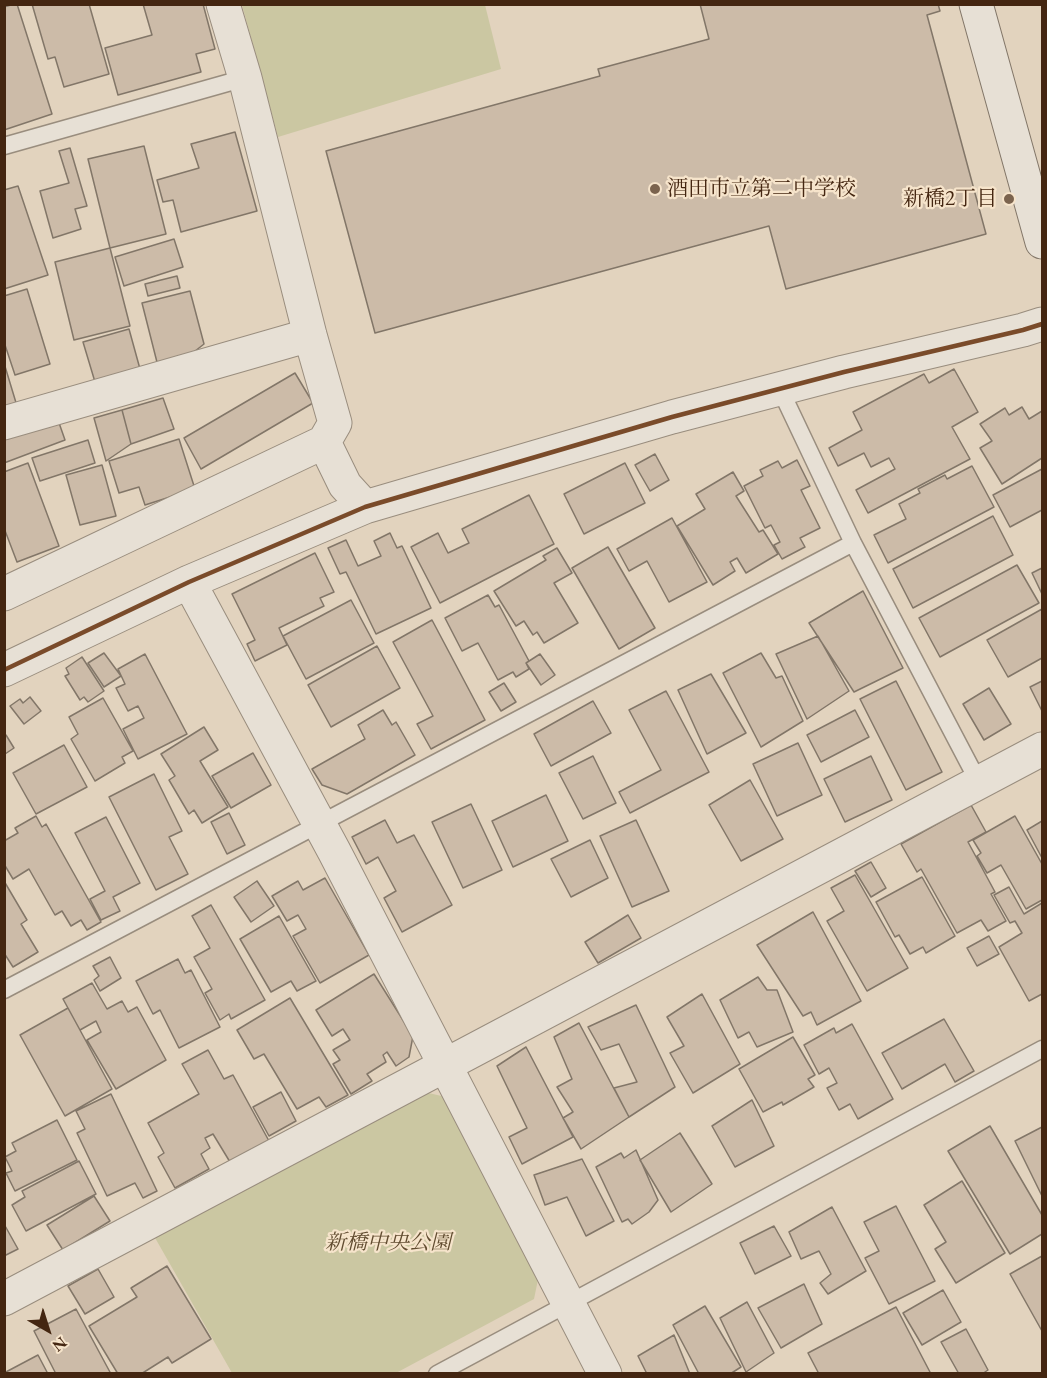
<!DOCTYPE html>
<html>
<head>
<meta charset="utf-8">
<style>
  body { margin:0 }
  #map { position:relative; width:1047px; height:1378px; overflow:hidden; background:#e2d3be; font-family:"EB Garamond",serif }
  canvas { display:block }
  .frame { position:absolute; inset:0; border:6px solid #442611; pointer-events:none }
  .north { position:absolute; left:18px; top:1300px; width:60px; height:60px; -webkit-text-stroke:4px #f6e4cb; paint-order:stroke; rotate:141deg; font-size:16px; font-weight:700; line-height:24px; text-align:center; color:#442611 }
  .north::after { content:''; display:block; margin:auto; width:21px; height:27px; background:#442611; clip-path:polygon(50% 0,100% 100%,50% 72%,0 100%) }
</style>
</head>
<body>
<div id="map">
<canvas width="1047" height="1378"></canvas>
<div class="frame"></div>
<div class="north">N</div>
</div>
<script>
const g = document.querySelector('canvas').getContext('2d');
g.lineJoin = 'round';
function fill(path, color) { g.fillStyle = color; g.fill(path, 'evenodd'); }
const shape = rows => new Path2D(rows.map(r => 'M' + r).join(''));
function stroke(path, color, width, dash) { g.strokeStyle = color; g.lineWidth = width; g.lineCap = dash ? 'butt' : 'round'; g.setLineDash(dash || []); g.stroke(path); }
function drawText(font, color, halo, rows, align = 'center') {
  g.font = font + ' "EB Garamond","Noto Serif JP",serif'; g.lineWidth = 4.5; g.setLineDash([]); g.textBaseline = 'middle'; g.strokeStyle = halo; g.fillStyle = color; for (const [text, x, y, turn = 0] of rows) {
    g.save(); g.translate(x, y); g.rotate((+turn || 0) * Math.PI / 180); g.textAlign = isNaN(turn) ? turn : align; if (halo) g.strokeText(text, 0, 0); g.fillText(text, 0, 0); g.restore();
  }
}
const green = shape([
  [242,5,485,5,501,69,278,137],
  [420,1091,450,1098,541,1265,534,1299,396,1373,232,1373,154,1236]
]);
const building = shape([
  [14,4,17,4,52,114,4,130,4,7,14,4],
  [32,4,89,4,109,74,64,87,55,57,48,59,32,4],
  [143,4,203,4,215,49,196,54,201,72,118,95,105,48,152,35,143,4],
  [700,4,938,4,940,11,927,15,986,234,786,289,769,226,375,333,326,151,600,76,598,69,709,39,700,4],
  [235,132,257,211,181,232,173,200,163,202,157,180,199,168,191,144,235,132],
  [144,146,166,234,110,248,88,159,144,146],
  [70,148,87,206,75,209,81,229,53,238,40,191,69,183,59,151,70,148],
  [18,186,48,275,4,289,4,190,18,186],
  [174,239,183,267,124,286,115,257,174,239],
  [110,248,130,326,74,340,55,262,110,248],
  [177,276,180,288,148,296,145,284,177,276],
  [27,289,50,364,15,375,4,342,4,296,27,289],
  [190,291,204,344,161,378,142,303,190,291],
  [129,329,140,369,95,382,83,342,129,329],
  [4,363,17,406,4,409,4,363],
  [954,369,978,412,952,427,970,459,868,513,856,490,895,469,889,458,871,467,864,453,838,466,829,448,862,430,853,412,924,374,929,383,954,369],
  [295,373,313,403,201,469,184,438,295,373],
  [163,398,174,429,131,444,122,410,163,398],
  [1022,407,1029,419,1042,411,1042,458,1002,484,980,448,992,441,980,424,1005,408,1009,415,1022,407],
  [122,410,131,444,106,461,94,418,122,410],
  [58,420,65,440,4,463,4,440,58,420],
  [179,439,195,489,145,505,139,487,119,493,109,461,179,439],
  [88,440,95,463,40,481,32,458,88,440],
  [655,454,669,480,650,491,635,465,655,454],
  [797,460,810,486,801,490,820,528,800,538,805,547,782,559,774,545,780,542,771,525,765,528,744,486,763,476,760,470,778,461,782,468,797,460],
  [28,463,59,546,17,562,4,528,4,472,28,463],
  [625,463,645,503,584,534,564,494,625,463],
  [102,465,116,516,80,525,66,475,102,465],
  [972,466,994,507,888,563,874,535,906,519,899,504,920,493,918,489,945,475,947,479,972,466],
  [1042,469,1042,510,1010,527,993,495,1042,469],
  [733,472,744,491,736,496,759,532,763,530,778,554,746,573,737,558,730,562,735,571,713,585,677,526,705,509,696,494,733,472],
  [529,495,554,544,440,603,411,547,438,533,448,553,469,543,462,529,529,495],
  [993,516,1013,555,913,608,893,569,993,516],
  [672,518,707,582,669,602,647,561,629,571,617,549,672,518],
  [390,533,397,548,402,546,431,608,376,634,346,572,340,574,328,548,346,540,358,566,381,556,374,541,390,533],
  [608,547,655,628,619,649,572,568,608,547],
  [557,548,572,573,554,583,578,623,544,643,537,632,533,635,524,621,516,626,494,591,546,560,543,556,557,548],
  [315,553,334,592,320,598,324,606,279,628,287,645,255,661,247,644,255,640,232,594,315,553],
  [1017,565,1039,603,940,657,919,618,1017,565],
  [1042,568,1042,594,1032,573,1042,568],
  [863,591,903,668,854,692,809,623,863,591],
  [488,595,495,607,499,605,529,661,526,663,529,669,516,677,513,672,498,680,478,643,462,651,445,618,488,595],
  [351,600,374,643,306,679,283,636,351,600],
  [1042,609,1042,658,1008,677,987,640,1042,609],
  [432,620,485,720,431,749,417,724,433,716,393,642,432,620],
  [818,636,849,691,807,719,776,654,818,636],
  [377,646,400,688,331,727,308,685,377,646],
  [104,653,121,676,104,687,88,663,104,653],
  [761,653,776,678,782,676,803,721,761,747,723,673,761,653],
  [145,654,187,734,138,759,123,729,144,718,138,706,128,711,116,688,125,684,118,669,145,654],
  [540,654,555,675,541,685,526,663,540,654],
  [82,657,104,691,88,702,84,697,80,700,65,676,69,674,66,668,82,657],
  [711,674,746,733,707,754,678,690,711,674],
  [896,681,942,772,906,790,860,699,896,681],
  [1042,681,1042,711,1030,687,1042,681],
  [504,683,516,702,501,711,489,692,504,683],
  [989,688,1011,724,984,740,963,704,989,688],
  [666,691,709,772,630,813,619,792,661,770,629,710,666,691],
  [30,697,41,711,24,724,10,706,20,699,23,703,30,697],
  [103,698,133,751,122,757,125,763,95,781,71,739,78,734,69,717,103,698],
  [593,701,611,733,551,766,534,734,593,701],
  [383,710,392,725,396,722,415,755,347,794,322,785,312,769,365,739,358,725,383,710],
  [855,710,869,737,821,762,807,735,855,710],
  [204,727,218,750,200,761,228,807,202,823,194,810,189,814,169,780,175,776,161,754,204,727],
  [6,735,14,748,5,754,4,736,6,735],
  [798,743,822,795,777,816,753,764,798,743],
  [64,745,87,787,36,814,13,773,64,745],
  [253,753,271,785,231,808,212,776,253,753],
  [593,756,616,803,583,819,559,773,593,756],
  [871,756,892,800,845,822,824,779,871,756],
  [154,774,182,831,169,837,188,874,156,890,109,797,154,774],
  [750,780,783,839,741,861,709,805,750,780],
  [546,795,568,841,513,867,492,821,546,795],
  [471,804,502,870,463,888,432,822,471,804],
  [971,805,986,832,968,842,995,892,991,894,1006,921,988,931,981,920,957,933,921,869,917,872,901,844,971,805],
  [229,813,245,845,227,854,211,822,229,813],
  [36,816,42,827,46,824,101,922,87,930,81,920,71,926,62,911,55,915,29,869,13,879,4,864,4,841,18,833,15,828,36,816],
  [1015,816,1042,864,1042,900,1026,909,1001,865,987,873,977,856,981,853,973,840,1015,816],
  [106,817,140,883,113,897,120,911,101,920,90,899,105,891,75,833,106,817],
  [385,820,397,843,414,835,452,905,402,932,384,898,396,891,378,857,366,864,352,837,385,820],
  [636,820,669,891,632,907,600,836,636,820],
  [1042,821,1042,858,1027,830,1042,821],
  [590,840,608,878,571,897,551,859,590,840],
  [871,862,886,888,871,897,855,871,871,862],
  [855,875,908,968,867,991,827,921,844,911,831,888,855,875],
  [922,877,955,936,926,953,923,947,910,954,899,935,895,937,876,902,922,877],
  [325,878,369,955,320,983,293,936,306,929,298,915,287,921,272,896,298,881,303,890,325,878],
  [4,881,27,920,21,924,38,952,13,967,4,953,4,881],
  [257,881,274,906,251,922,234,897,257,881],
  [1009,887,1024,914,1042,903,1042,994,1029,1001,999,947,1022,933,1015,921,1010,923,994,895,1009,887],
  [211,905,265,1000,231,1019,229,1014,220,1020,205,993,212,989,194,957,210,948,192,916,211,905],
  [813,912,861,1001,817,1025,811,1012,803,1016,757,945,813,912],
  [628,915,641,938,598,963,585,942,628,915],
  [279,916,316,981,297,991,291,981,271,992,240,939,279,916],
  [989,936,999,954,977,966,967,948,989,936],
  [110,957,121,978,100,991,94,980,99,976,93,966,110,957],
  [178,959,185,973,191,970,220,1027,179,1048,160,1010,153,1014,136,981,178,959],
  [374,974,413,1036,409,1057,396,1066,387,1052,383,1055,386,1062,367,1074,372,1081,351,1094,333,1064,340,1060,333,1050,350,1040,343,1029,332,1036,316,1010,374,974],
  [758,977,767,990,777,990,793,1032,757,1047,749,1032,738,1038,720,1000,758,977],
  [92,983,107,1009,122,1001,128,1012,137,1007,166,1060,116,1089,87,1040,101,1032,96,1021,80,1030,63,999,92,983],
  [702,994,740,1064,693,1093,670,1053,684,1046,667,1017,702,994],
  [290,998,348,1095,326,1107,319,1097,297,1109,264,1054,254,1059,237,1030,290,998],
  [636,1005,675,1087,629,1117,614,1088,637,1082,619,1044,601,1050,588,1027,636,1005],
  [68,1008,112,1089,65,1116,20,1035,68,1008],
  [944,1019,974,1071,955,1082,945,1064,902,1089,882,1053,944,1019],
  [579,1023,629,1117,581,1149,563,1118,573,1112,557,1087,572,1079,554,1037,579,1023],
  [852,1024,893,1099,858,1119,850,1104,839,1110,827,1088,837,1083,829,1068,819,1074,804,1045,834,1028,836,1033,852,1024],
  [793,1037,815,1075,808,1079,814,1087,783,1105,782,1102,763,1112,739,1069,793,1037],
  [526,1047,573,1137,522,1164,509,1137,527,1128,497,1066,526,1047],
  [208,1050,224,1079,233,1075,269,1141,230,1162,213,1134,205,1138,210,1148,201,1154,209,1169,175,1188,158,1157,164,1153,148,1123,199,1094,182,1064,208,1050],
  [281,1092,296,1121,269,1136,253,1107,281,1092],
  [111,1094,157,1191,143,1198,135,1183,107,1196,77,1133,85,1129,76,1111,111,1094],
  [752,1100,774,1146,735,1167,712,1126,752,1100],
  [57,1120,77,1160,15,1191,6,1173,12,1171,5,1157,16,1151,12,1143,57,1120],
  [990,1126,1042,1215,1042,1234,1010,1254,948,1151,990,1126],
  [1042,1127,1042,1196,1015,1141,1042,1127],
  [680,1133,712,1184,671,1212,640,1160,680,1133],
  [636,1150,658,1200,649,1212,632,1224,628,1219,622,1222,596,1167,621,1153,624,1158,636,1150],
  [582,1159,614,1221,586,1236,567,1197,545,1205,534,1175,582,1159],
  [79,1161,96,1194,26,1231,12,1205,25,1197,22,1191,79,1161],
  [962,1181,1005,1253,956,1283,935,1249,946,1242,924,1205,962,1181],
  [94,1196,110,1221,63,1250,47,1225,94,1196],
  [896,1206,935,1281,889,1304,865,1258,879,1251,864,1222,896,1206],
  [832,1207,866,1271,828,1294,820,1283,831,1274,819,1251,801,1259,789,1232,832,1207],
  [4,1224,18,1249,4,1256,4,1224],
  [774,1226,791,1256,755,1274,740,1243,774,1226],
  [1042,1256,1042,1331,1010,1274,1042,1256],
  [167,1266,211,1339,172,1363,168,1357,141,1374,118,1374,89,1326,137,1297,131,1288,167,1266],
  [98,1269,114,1297,85,1314,68,1286,98,1269],
  [804,1284,822,1324,781,1348,758,1308,804,1284],
  [943,1290,961,1322,922,1345,903,1313,943,1290],
  [747,1302,774,1353,746,1372,720,1318,747,1302],
  [705,1306,741,1367,730,1374,699,1374,673,1325,705,1306],
  [896,1307,931,1374,819,1374,808,1353,896,1307],
  [76,1309,111,1374,56,1374,34,1331,76,1309],
  [966,1329,988,1370,982,1374,959,1374,941,1342,966,1329],
  [674,1335,690,1374,647,1374,638,1356,674,1335],
  [38,1355,48,1374,4,1374,4,1373,38,1355]
]);
const lane = shape([
  [4,146,245,78],
  [780,389,853,543,979,783],
  [4,990,853,543],
  [437,1374,1042,1049]
]);
const street = shape([
  [4,423,310,335],
  [324,442,345,485,365,507],
  [189,582,334,851,605,1374],
  [4,594,324,442,335,423,310,335,245,78,223,4],
  [4,670,189,582,365,507,672,417,844,372,1023,330,1042,324],
  [4,1299,1042,749]
]);
const secondary = shape([
  [976,4,1042,242]
]);
const bus1 = shape([
  [4,670,189,582,365,507,672,417,844,372,1023,330,1042,324]
]);
const markers = [
  [655,189,6,"#7b634e"],
  [1009,199,6,"#7b634e"]
];
const poiNames = [
  ["酒田市立第二中学校",667,189],
  ["新橋2丁目",997,199,"right"]
];
const parkNames = [
  ["新橋中央公園",388,1243]
];
fill(green, '#cbc7a2');
fill(building, '#ccbba8');
stroke(building, '#827668', 1.5);
stroke(lane, '#998d7e', 19);
stroke(street, '#998d7e', 35);
stroke(secondary, '#827668', 35);
stroke(lane, '#e7e0d5', 16);
stroke(street, '#e7e0d5', 33);
stroke(secondary, '#e7e0d5', 33);
stroke(bus1, '#7a4b2a', 4.5);
for (const [x, y, r, color] of markers) { const dot = new Path2D(); dot.arc(x, y, r, 0, 2 * Math.PI); g.fillStyle = color; g.fill(dot); stroke(dot, '#f6e4cb', 2); }
drawText('21px', '#442611', '#f6e4cb', poiNames, 'left');
drawText('italic 21px', '#614c30', '#f6e4cb', parkNames);
</script>
</body>
</html>
